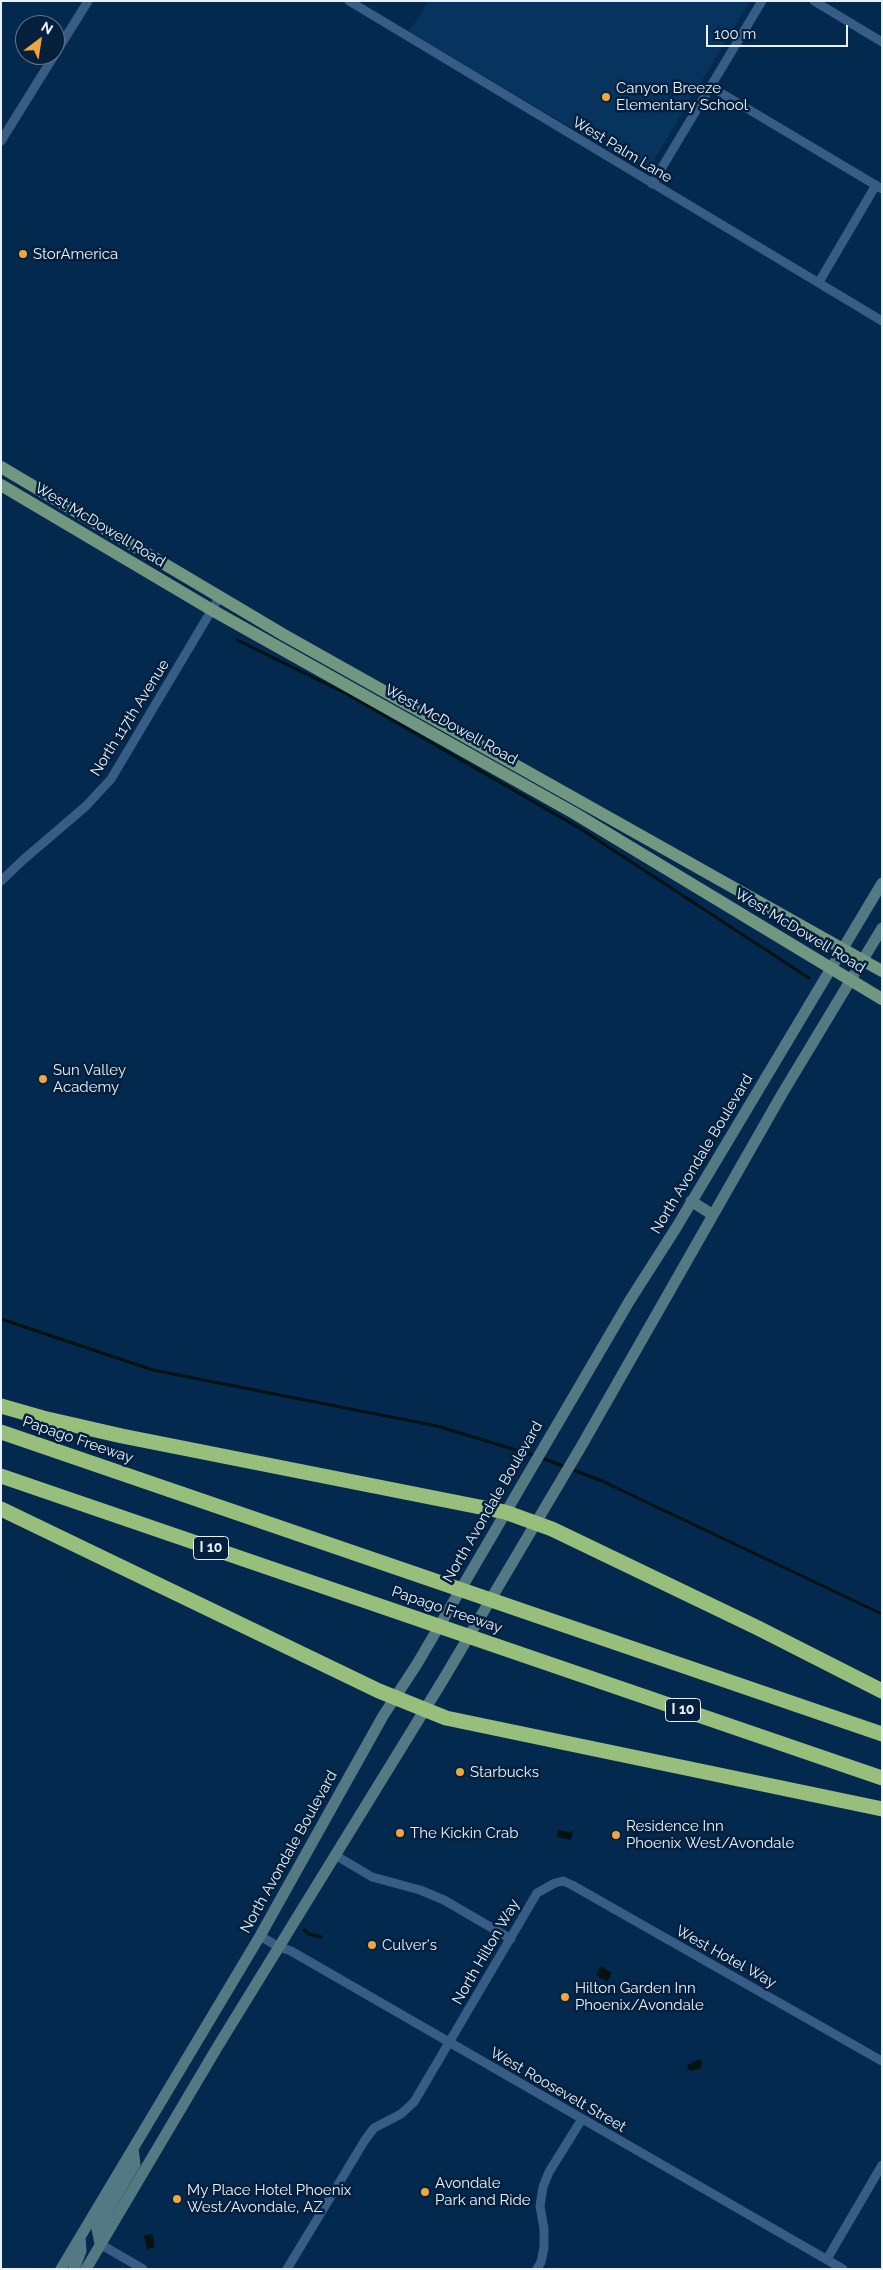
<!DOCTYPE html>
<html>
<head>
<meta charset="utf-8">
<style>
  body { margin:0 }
  #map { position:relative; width:883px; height:2270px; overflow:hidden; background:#03294f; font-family:Raleway,sans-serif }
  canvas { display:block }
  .frame { position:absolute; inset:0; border:2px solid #e9f1fb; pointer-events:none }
  .north { position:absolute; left:15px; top:15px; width:50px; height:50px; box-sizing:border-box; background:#04203d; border:1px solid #607489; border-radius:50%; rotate:31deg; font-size:14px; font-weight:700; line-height:20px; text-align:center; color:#e9f1fb }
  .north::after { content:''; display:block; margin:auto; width:18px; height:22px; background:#efa73d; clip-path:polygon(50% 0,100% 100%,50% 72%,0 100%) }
  .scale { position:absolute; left:706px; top:25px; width:142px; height:22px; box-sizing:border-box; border:2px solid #e9f1fb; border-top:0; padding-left:6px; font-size:15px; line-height:18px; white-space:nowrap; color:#e9f1fb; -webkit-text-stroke:4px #04203d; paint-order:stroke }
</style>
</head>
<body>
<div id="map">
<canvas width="883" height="2270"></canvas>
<div class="frame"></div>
<div class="north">N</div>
<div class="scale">100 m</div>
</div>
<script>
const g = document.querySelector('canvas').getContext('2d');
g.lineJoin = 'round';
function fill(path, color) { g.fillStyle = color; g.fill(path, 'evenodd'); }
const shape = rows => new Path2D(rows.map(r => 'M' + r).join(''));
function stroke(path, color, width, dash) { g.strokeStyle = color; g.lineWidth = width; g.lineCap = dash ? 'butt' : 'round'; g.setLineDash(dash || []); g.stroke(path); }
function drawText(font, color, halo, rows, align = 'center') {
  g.font = font + ' Raleway,sans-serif'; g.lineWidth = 5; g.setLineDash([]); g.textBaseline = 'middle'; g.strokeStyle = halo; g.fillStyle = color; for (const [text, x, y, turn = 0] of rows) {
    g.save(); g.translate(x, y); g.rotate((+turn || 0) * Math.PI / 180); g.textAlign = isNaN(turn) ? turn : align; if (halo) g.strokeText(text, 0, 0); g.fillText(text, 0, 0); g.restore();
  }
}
const built = shape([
  [428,1,750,1,652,163,643,168,638,167,409,32]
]);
const water = shape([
  [558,1830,569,1832,573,1831,571,1840,557,1837],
  [601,1966,612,1973,607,1982,596,1975],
  [697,2060,701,2060,702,2064,701,2068,691,2071,687,2069,687,2065],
  [152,2234,155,2247,147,2249,144,2236]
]);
const stream = shape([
  [237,640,347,694,581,829,809,978],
  [1,1319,153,1370,437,1426,536,1456],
  [542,1458,602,1481,882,1614],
  [304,1930,309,1934,321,1937]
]);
const street = shape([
  [349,1,882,321],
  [814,1,882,42],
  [711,87,882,189],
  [1,141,88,1],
  [652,184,762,1],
  [819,282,876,185],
  [1,881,23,860,86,806,111,779,220,596],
  [335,1855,372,1877,420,1890,444,1900,511,1939],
  [260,1936,279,1947,291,1951,843,2269],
  [100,2244,143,2269],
  [827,2259,882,2165],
  [287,2269,365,2140,374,2128,401,2114,414,2102,537,1893,555,1883,563,1881,572,1885,882,2061],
  [537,2269,541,2262,544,2248,544,2229,540,2206,543,2187,549,2172,582,2119]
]);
const secondary = shape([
  [691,1201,713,1215],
  [100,2244,97,2229,135,2164,133,2149],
  [61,2269,260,1936,383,1716,417,1664,630,1300,676,1228,882,883],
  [74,2269,81,2251,80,2237],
  [86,2269,218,2046,443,1680,582,1445,782,1094,882,928]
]);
const primary = shape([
  [1,467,284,635,882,971],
  [1,485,212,610,574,813,882,999]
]);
const highway = shape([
  [1,1406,43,1418,122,1436,505,1512,552,1529,758,1628,882,1691],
  [1,1432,882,1734],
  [1,1476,882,1778],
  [1,1509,379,1691,446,1718,882,1809]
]);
const markers = [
  [606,97,5,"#efa73d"],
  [23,254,5,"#efa73d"],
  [43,1079,5,"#efa73d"],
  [460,1772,5,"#efa73d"],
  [400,1833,5,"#efa73d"],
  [616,1835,5,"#efa73d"],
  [372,1945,5,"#efa73d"],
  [565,1997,5,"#efa73d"],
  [425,2192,5,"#efa73d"],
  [177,2199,5,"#efa73d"]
];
const shields = [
  [211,1548,35],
  [683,1710,35]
];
const shieldNames = [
  ["I 10",211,1548],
  ["I 10",683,1710]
];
const poiNames = [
  ["Canyon Breeze",616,88],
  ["Elementary School",616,105],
  ["StorAmerica",33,254],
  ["Sun Valley",53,1070],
  ["Academy",53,1087],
  ["Starbucks",470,1772],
  ["Residence Inn",626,1826],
  ["Phoenix West/Avondale",626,1843],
  ["The Kickin Crab",410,1833],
  ["Culver's",382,1945],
  ["Hilton Garden Inn",575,1988],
  ["Phoenix/Avondale",575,2005],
  ["Avondale",435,2183],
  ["Park and Ride",435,2200],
  ["My Place Hotel Phoenix",187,2190],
  ["West/Avondale, AZ",187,2207]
];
const streetNames = [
  ["West Palm Lane",622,150,31],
  ["West McDowell Road",100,525,31],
  ["North 117th Avenue",130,718,-58],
  ["West McDowell Road",451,725,29],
  ["West McDowell Road",800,931,31],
  ["North Avondale Boulevard",702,1154,-59],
  ["Papago Freeway",78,1440,19],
  ["North Avondale Boulevard",493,1502,-60],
  ["Papago Freeway",447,1610,19],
  ["North Avondale Boulevard",289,1852,-61],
  ["North Hilton Way",486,1952,-60],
  ["West Hotel Way",726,1957,29],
  ["West Roosevelt Street",558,2090,30]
];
fill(built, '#07345e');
fill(water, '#031212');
stroke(stream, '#031212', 3);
stroke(street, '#375c86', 9);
stroke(secondary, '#547983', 11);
stroke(primary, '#719780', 12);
stroke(highway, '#98be7c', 15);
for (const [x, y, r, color] of markers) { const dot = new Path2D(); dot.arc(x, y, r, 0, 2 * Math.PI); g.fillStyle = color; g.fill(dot); stroke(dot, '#04203d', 2); }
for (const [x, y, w] of shields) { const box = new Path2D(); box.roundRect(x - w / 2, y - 11.5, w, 23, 4); g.fillStyle = '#04203d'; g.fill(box); stroke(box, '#e9f1fb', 1); }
drawText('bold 14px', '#e9f1fb', null, shieldNames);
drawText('15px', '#e9f1fb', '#04203d', poiNames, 'left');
drawText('15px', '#e9f1fb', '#04203d', streetNames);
</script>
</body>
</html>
